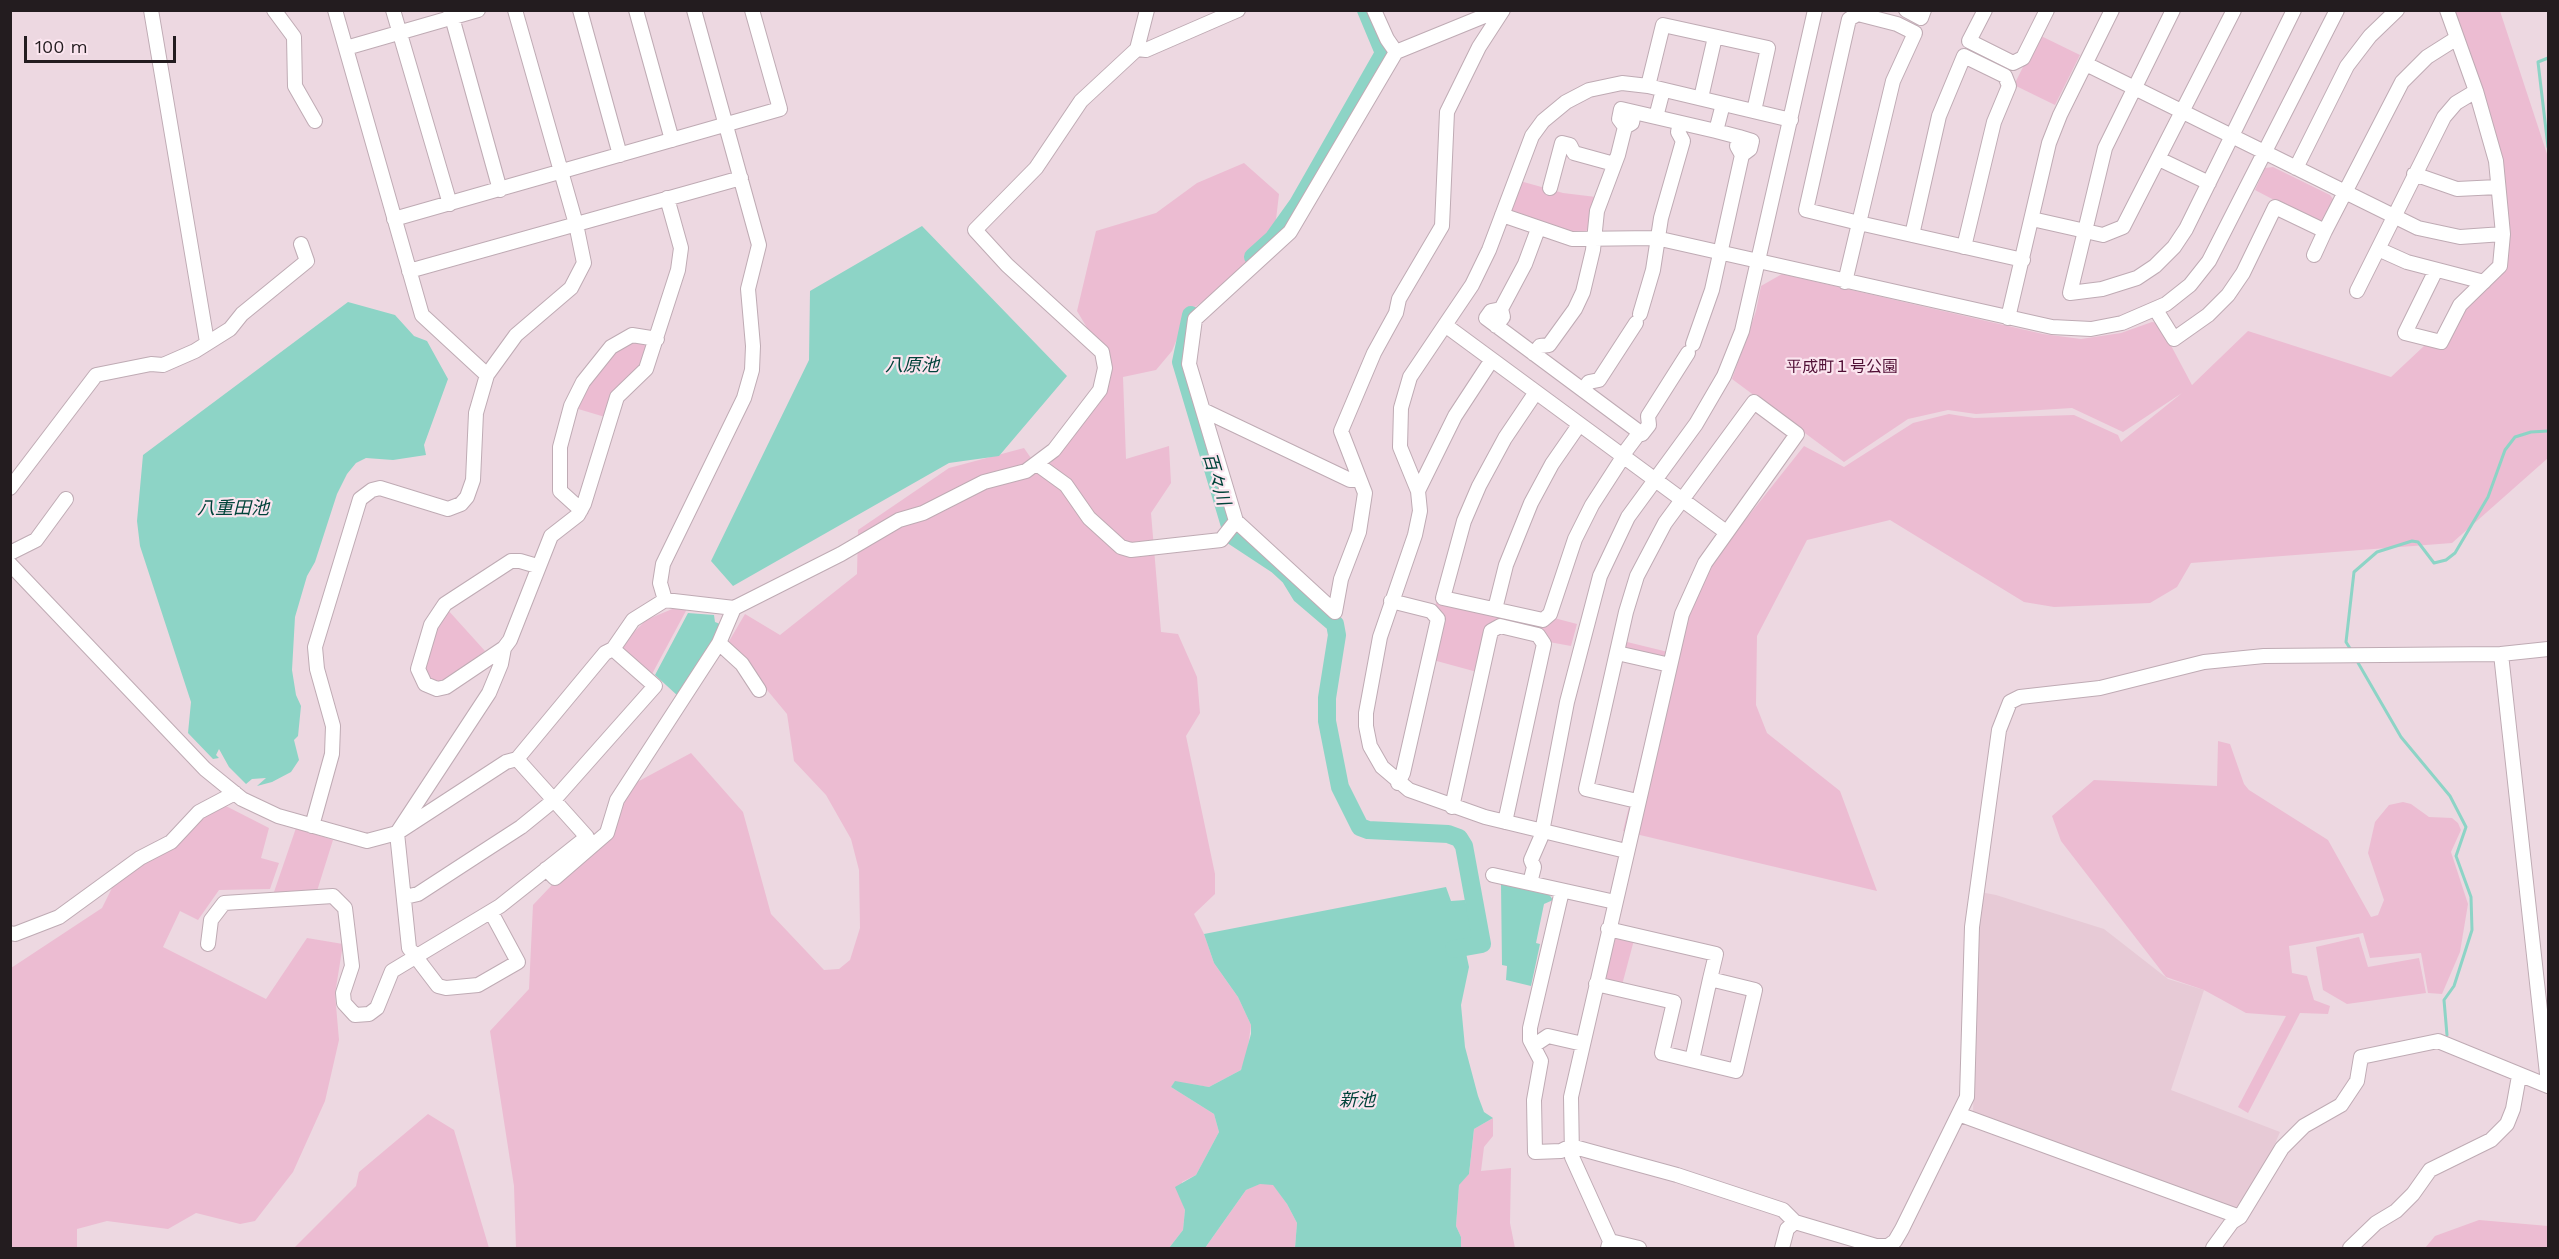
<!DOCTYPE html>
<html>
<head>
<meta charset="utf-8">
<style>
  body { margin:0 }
  #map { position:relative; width:2559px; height:1259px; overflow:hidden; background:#edd8e1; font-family:"Work Sans",sans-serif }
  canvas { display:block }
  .frame { position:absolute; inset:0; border:12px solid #231c1f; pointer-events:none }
  .scale { position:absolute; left:24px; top:36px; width:152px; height:27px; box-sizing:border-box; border:3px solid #231c1f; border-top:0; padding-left:8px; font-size:18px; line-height:21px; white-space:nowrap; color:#231c1f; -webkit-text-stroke:4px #fbe5ef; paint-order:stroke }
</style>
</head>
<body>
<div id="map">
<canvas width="2559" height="1259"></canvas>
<div class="frame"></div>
<div class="scale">100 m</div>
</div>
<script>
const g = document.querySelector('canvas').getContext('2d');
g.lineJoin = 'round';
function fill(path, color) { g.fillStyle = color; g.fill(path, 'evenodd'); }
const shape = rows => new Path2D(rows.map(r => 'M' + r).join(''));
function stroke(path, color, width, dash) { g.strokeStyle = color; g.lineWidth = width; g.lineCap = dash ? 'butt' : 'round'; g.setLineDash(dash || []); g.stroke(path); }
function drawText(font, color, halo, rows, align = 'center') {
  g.font = font + ' "Work Sans","Noto Sans JP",sans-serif'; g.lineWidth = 4.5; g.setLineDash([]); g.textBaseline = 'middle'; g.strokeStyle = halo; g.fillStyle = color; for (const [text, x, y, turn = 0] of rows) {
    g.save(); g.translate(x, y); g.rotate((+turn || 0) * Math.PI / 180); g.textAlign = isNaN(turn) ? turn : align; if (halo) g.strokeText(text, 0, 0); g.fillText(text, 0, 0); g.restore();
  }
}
const built = shape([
  [1980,892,1996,895,2104,929,2168,979,2204,990,2171,1090,2280,1132,2261,1176,2238,1213,1973,1113]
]);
const green = shape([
  [2454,11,2500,11,2548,157,2548,458,2452,543,2191,563,2177,587,2150,603,2054,607,2024,602,1890,520,1807,540,1757,636,1756,705,1767,733,1840,791,1877,891,1623,831,1665,660,1621,650,1623,641,1668,652,1680,602,1804,446,1844,467,1913,423,1949,414,1974,418,2074,415,2118,435,2121,442,2182,393,2123,432,2072,408,1976,414,1948,410,1908,419,1844,462,1732,379,1756,311,1761,286,1782,274,2043,334,2081,339,2121,333,2152,322,2159,323,2192,385,2248,331,2391,377,2507,268,2509,236],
  [2039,35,2080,55,2055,105,2014,85],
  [1244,163,1279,194,1275,228,1261,259,1188,312,1172,351,1156,370,1123,377,1126,459,1169,446,1171,483,1151,513,1161,632,1178,634,1197,677,1200,713,1186,736,1215,874,1215,894,1194,914,1204,934,1214,963,1238,997,1251,1025,1247,1055,1241,1070,1209,1087,1175,1082,1171,1087,1214,1114,1219,1132,1196,1175,1182,1182,1180,1196,1185,1210,1183,1230,1169,1248,516,1248,514,1186,490,1031,529,989,533,905,622,811,626,788,691,753,743,812,771,914,824,970,839,969,850,960,860,928,859,870,851,839,826,795,794,761,787,714,728,643,745,614,780,635,857,574,858,530,949,468,1024,448,1042,474,1109,386,1110,366,1077,311,1096,231,1156,213,1197,183],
  [2273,167,2330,195,2335,202,2326,221,2316,222,2255,190,2265,168],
  [1520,181,1563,193,1596,197,1589,229,1580,235,1515,214,1510,208],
  [630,340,647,341,650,348,646,361,605,417,575,408,585,388,612,354],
  [1437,601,1554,618,1577,624,1571,646,1549,642,1498,621,1477,672,1433,660,1435,606],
  [677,607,688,607,651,676,622,650,624,642,646,620],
  [447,609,485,651,440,684,431,681,424,669,438,623],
  [2218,741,2230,744,2244,784,2249,790,2328,840,2371,917,2378,915,2384,900,2368,853,2375,822,2389,805,2403,802,2411,804,2429,817,2452,818,2458,823,2461,830,2451,852,2468,904,2460,952,2442,994,2428,993,2421,953,2370,958,2363,933,2289,946,2292,973,2307,976,2314,1000,2330,1006,2328,1014,2300,1013,2248,1113,2238,1107,2286,1016,2246,1013,2204,990,2166,977,2061,841,2052,816,2094,780,2217,786],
  [220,803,269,828,261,858,279,863,270,889,219,890,198,920,180,911,163,947,266,999,307,938,343,944,335,994,339,1040,325,1101,293,1172,255,1221,240,1224,196,1213,168,1229,107,1221,77,1229,77,1248,11,1248,11,968,102,908,119,874],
  [296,828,333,840,317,891,274,892],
  [1617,936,1634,940,1622,985,1605,981,1602,975,1610,939],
  [2359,937,2368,967,2419,958,2426,993,2347,1004,2323,990,2316,947],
  [428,1114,454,1130,489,1248,294,1248,356,1186,359,1172],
  [1493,1118,1493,1136,1484,1147,1481,1171,1511,1168,1510,1223,1515,1248,1461,1248,1461,1237,1456,1226,1459,1184,1469,1174,1474,1129],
  [1259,1184,1273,1184,1287,1204,1297,1223,1295,1248,1205,1248,1246,1190],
  [2479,1220,2548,1226,2548,1248,2425,1248,2435,1236]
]);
const water = shape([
  [922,226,1067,376,999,456,949,463,733,586,711,561,809,360,810,291],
  [348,302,395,315,414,336,427,341,448,379,424,445,426,455,393,460,366,458,356,463,347,474,337,494,315,562,307,576,295,617,292,670,296,695,301,706,298,736,294,740,299,760,291,772,272,782,257,786,266,778,252,779,246,784,229,767,219,749,216,755,219,758,213,759,188,733,191,702,140,546,137,521,143,455],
  [688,613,714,615,715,622,720,624,711,647,678,696,655,675],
  [1501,884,1548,893,1553,900,1544,904,1536,943,1540,944,1531,986,1506,980,1507,966,1502,965],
  [1446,887,1451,901,1465,900,1479,950,1466,953,1469,967,1461,1005,1465,1047,1478,1096,1484,1112,1493,1118,1474,1129,1469,1174,1459,1185,1456,1226,1461,1237,1461,1248,1295,1248,1297,1223,1287,1204,1273,1185,1260,1184,1246,1190,1205,1248,1169,1248,1183,1230,1185,1210,1175,1187,1196,1175,1219,1132,1214,1114,1171,1087,1175,1081,1209,1087,1241,1070,1251,1034,1251,1025,1238,997,1214,963,1204,934]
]);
const stream = shape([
  [2548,58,2538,62,2548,147],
  [2351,650,2346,642,2354,572,2377,552,2412,541,2418,542,2434,563,2446,560,2455,553,2488,497,2505,450,2515,437,2531,432,2548,431],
  [2357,661,2401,737,2450,796,2466,827,2456,856,2471,897,2472,930,2454,986,2444,1000,2447,1035]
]);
const river = shape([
  [1253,257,1273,239,1298,204,1384,53,1366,10],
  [1191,315,1181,362,1233,536,1277,565,1290,577,1301,595,1335,624,1337,635,1327,698,1327,721,1340,787,1360,827,1368,830,1448,834,1459,838,1464,846,1482,944,1454,949]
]);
const minor = shape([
  [151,10,207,342],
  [274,10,294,37,295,86,315,121],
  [335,10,422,315,487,375],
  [393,10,450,204],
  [450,10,500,190],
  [580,10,620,155],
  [636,10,672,140],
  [1374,10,1387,39,1396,52],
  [1906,10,1921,18,1924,10],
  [1985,10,1969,41,2013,63,2023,58,2047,10],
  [2173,10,2105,148,2070,293,2102,289,2137,278,2155,266,2174,247,2186,229,2294,10],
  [1858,14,1897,24,1915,33,1893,81,1859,223,1806,210,1849,19,1858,14],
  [346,48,478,10],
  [1137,49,1146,50,1238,10],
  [2086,64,2418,228,2460,237,2503,234],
  [1648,86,1663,25,1768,48,1754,111],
  [1701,98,1715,37],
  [1634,113,1632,123,1625,127,1619,119,1621,109,1716,131,1739,137,1752,141,1750,149,1742,155,1737,146,1739,137],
  [1656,117,1663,90],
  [1716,131,1723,104],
  [2159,159,2209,183],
  [2296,168,2347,66,2370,36,2397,10],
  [2414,174,2457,189,2498,187],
  [1550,188,1562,143,1570,145,1574,153,1614,164],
  [1502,215,1572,239,1656,238,2052,327,2091,329,2122,323,2166,304,2190,285,2209,261,2337,10],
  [394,219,780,109,752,10],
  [2032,219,2103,235,2123,227,2234,10],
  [1912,235,1939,116,1964,56,2005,76,2009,86,1994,122,1964,247],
  [2378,249,2407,262,2484,282],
  [2314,255,2325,231],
  [2436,270,2405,333,2441,342,2460,305,2500,266,2503,234,2496,161,2476,91,2447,10],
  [409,271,741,178],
  [1845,282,1859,223,2023,260],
  [2357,291,2444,117,2456,103,2476,91],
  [1501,309,1525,264,1538,229],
  [2156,310,2174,339,2208,315,2228,295,2243,273,2275,207,2325,231,2402,82,2427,57,2457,38],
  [1640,314,1653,270,1661,218,1683,141,1678,132,1680,123],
  [2008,318,2049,143,2060,115,2112,10],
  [1445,325,1472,285,1489,250,1532,136,1543,121,1566,102,1589,90,1622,83,1648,86,1791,120],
  [1496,326,1503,317,1501,309,1491,311,1486,318,1642,434,1649,425,1648,416,1688,353],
  [1693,344,1712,290,1742,155],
  [1534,354,1540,346,1549,345,1575,309,1583,292,1593,250,1597,211,1618,155,1625,127],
  [1583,390,1589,382,1599,380,1636,323],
  [1536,392,1505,438,1479,486,1464,521,1443,598,1543,620,1550,614,1575,539,1592,505,1623,457],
  [1203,410,1350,480,1358,480],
  [1622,456,1640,432],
  [1037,464,1066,485,1089,518,1121,547,1131,550,1221,540,1236,521],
  [10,488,96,375,151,364,163,365,195,351,230,329,242,314,307,261,301,244],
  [1418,491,1455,416,1491,361],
  [581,510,560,491,560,447,571,406,583,382,611,347,632,335,657,339],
  [10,553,36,540,66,499],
  [10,564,205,769,242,799,278,816,367,841,397,833,506,762,517,759,605,653,613,649,633,620,665,600,734,608],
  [537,566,520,561,511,561,445,604,431,625,418,669,425,684,437,689,446,687,504,648,510,640,551,536,578,515,584,504,617,397,646,369,678,270,681,248,667,198],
  [665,600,660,583,663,564,744,398,752,370,753,346,748,289,759,245,694,10],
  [1391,601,1431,611,1438,619,1403,773,1398,783],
  [1495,609,1506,565,1531,503,1552,464,1579,425],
  [1335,612,1236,521,1189,364,1195,319,1290,232,1396,52,1499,10],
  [1335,612,1341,579,1359,532,1365,493,1341,431,1374,353,1396,313,1399,299,1442,226,1447,112,1479,47,1503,10],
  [719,643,742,664,759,690],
  [1617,653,1670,665],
  [2501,654,2548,1083],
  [1452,807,1491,631,1500,626,1538,635,1544,644,1505,822],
  [312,826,332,754,333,726,317,669,315,647,360,499,372,490,380,488,448,509,461,504,467,497,473,480,476,413,487,375,516,335,571,288,584,263,576,224,515,10],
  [1626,851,1485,817,1409,790,1382,767,1370,746,1366,726,1366,713,1380,637,1415,535,1420,511,1418,491,1400,447,1401,408,1410,377,1445,325,1726,532],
  [546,869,555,878,607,833,617,800,719,643,734,608,841,554,899,520,923,513,984,482,1026,471,1054,450,1100,390,1105,368,1102,352,1007,265,975,230,1036,168,1081,101,1137,49,1147,10],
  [1493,875,1615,902],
  [1530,883,1534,867,1531,860,1541,837,1567,702,1600,576,1628,517,1696,424,1724,376,1742,331,1815,10],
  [1562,891,1530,1028,1530,1040,1541,1061,1534,1100,1535,1152,1561,1151,1571,1146,1589,1151,1677,1175,1783,1210,1795,1222,1876,1246,1888,1246,1895,1241,1902,1229,1967,1097,1972,927,1999,730,2010,702,2020,697,2100,688,2204,662,2264,656,2501,654,2548,649],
  [405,897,418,894,484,851,521,827,553,801,655,686,613,649],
  [491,912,518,962,478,985,446,988,438,986,409,948,397,833,489,693,501,664,504,648],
  [10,933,15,934,59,917,140,858,171,842,199,812,235,793],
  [208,944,211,920,224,903,333,896,345,908,352,966,343,993,344,1003,355,1015,369,1014,377,1008,392,971,500,906,587,837,517,759],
  [1596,984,1674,1002,1662,1053,1736,1071,1755,990,1710,979,1716,954,1608,929],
  [1533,1046,1548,1036,1583,1044],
  [1692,1060,1710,979],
  [1961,1115,2240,1217],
  [1610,1241,1639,1248],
  [1608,1248,1610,1241,1572,1157,1571,1097,1682,614,1705,563,1797,434,1754,402,1665,523,1637,576,1626,612,1586,789,1637,801],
  [1782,1248,1787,1229,1795,1222],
  [2213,1248,2232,1222,2240,1217,2282,1148,2304,1126,2341,1105,2357,1081,2361,1057,2438,1041,2548,1086],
  [2350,1248,2376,1223,2396,1211,2413,1194,2430,1170,2491,1140,2507,1124,2513,1109,2519,1076]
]);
const parkNames = [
  ["平成町１号公園",1842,367]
];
const waterNames = [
  ["八原池",912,366],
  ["百々川",1216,479,73],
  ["八重田池",233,509],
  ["新池",1357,1101]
];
fill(built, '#e7cad6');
fill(green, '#ecbcd2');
fill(water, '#8dd4c6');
stroke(stream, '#8dd4c6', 3);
stroke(river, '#8dd4c6', 18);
stroke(minor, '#bfabb4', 16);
stroke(minor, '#fff', 14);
drawText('16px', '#511036', '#fbe5ef', parkNames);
drawText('italic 18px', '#00433a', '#fbe5ef', waterNames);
</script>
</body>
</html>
